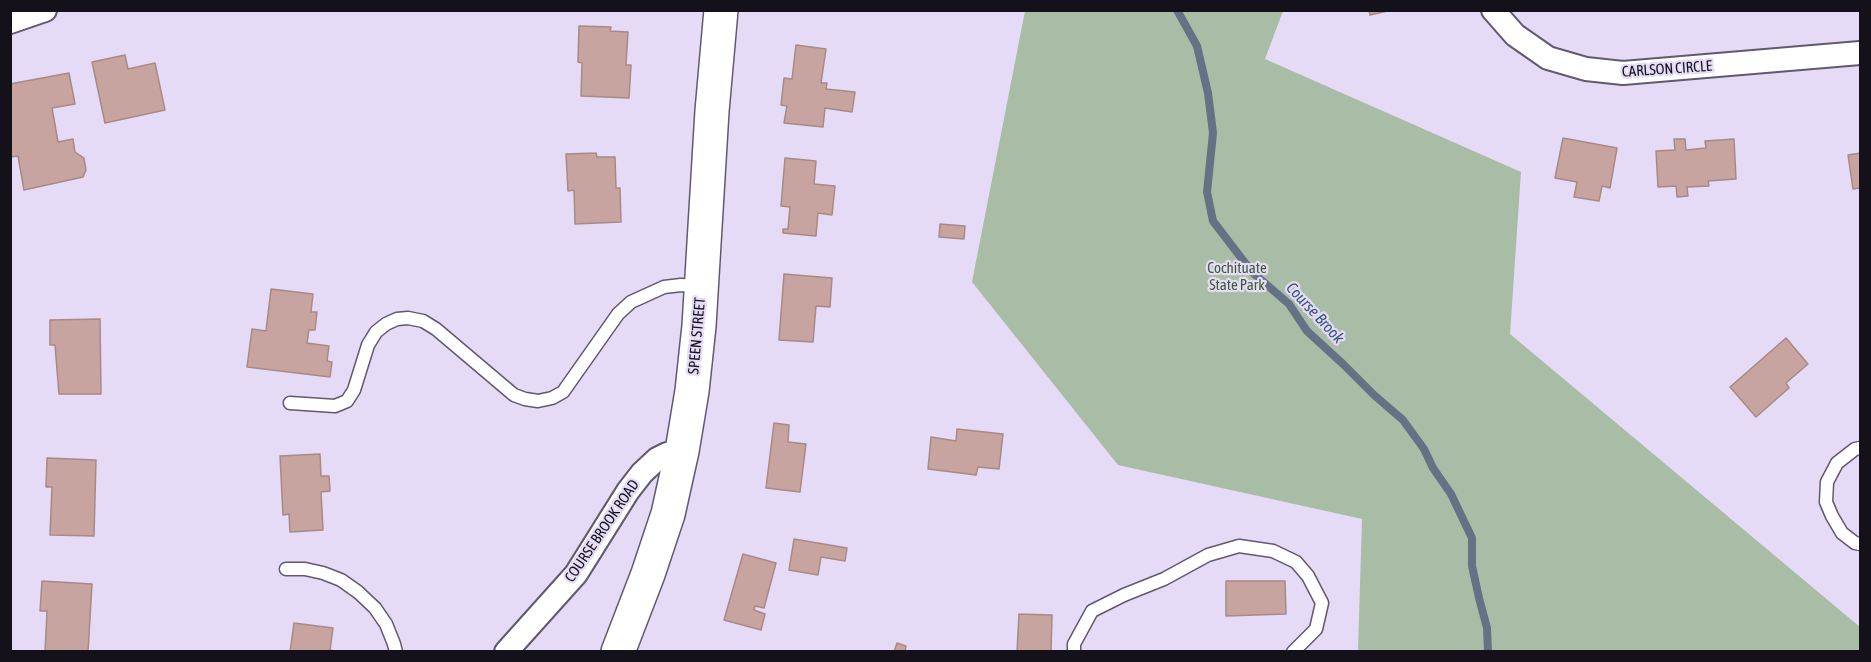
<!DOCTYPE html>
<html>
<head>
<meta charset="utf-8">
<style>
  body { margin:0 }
  #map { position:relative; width:1871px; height:662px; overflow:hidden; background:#e5dbf6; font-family:"Asap Condensed",sans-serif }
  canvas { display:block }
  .frame { position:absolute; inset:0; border:12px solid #15111a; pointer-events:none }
</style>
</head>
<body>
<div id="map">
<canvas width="1871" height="662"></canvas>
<div class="frame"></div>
</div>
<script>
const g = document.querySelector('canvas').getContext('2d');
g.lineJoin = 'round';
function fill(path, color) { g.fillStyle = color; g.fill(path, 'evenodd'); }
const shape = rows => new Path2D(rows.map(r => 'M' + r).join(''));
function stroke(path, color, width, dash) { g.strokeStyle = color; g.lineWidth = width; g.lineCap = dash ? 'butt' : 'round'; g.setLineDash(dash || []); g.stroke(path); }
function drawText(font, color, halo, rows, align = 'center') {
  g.font = font + ' "Asap Condensed",sans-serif'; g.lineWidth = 4.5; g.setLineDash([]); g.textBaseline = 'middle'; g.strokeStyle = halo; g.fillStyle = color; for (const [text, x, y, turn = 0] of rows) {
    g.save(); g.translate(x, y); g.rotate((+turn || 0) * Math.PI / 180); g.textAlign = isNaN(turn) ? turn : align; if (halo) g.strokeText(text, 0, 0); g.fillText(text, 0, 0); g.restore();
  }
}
const green = shape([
  [1025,11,1283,11,1265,59,1521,172,1510,334,1860,627,1860,651,1358,651,1362,519,1118,465,972,282]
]);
const stream = shape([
  [1177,10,1197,46,1208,93,1213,133,1207,192,1213,221,1252,272,1289,304,1307,331,1343,364,1374,395,1403,420,1424,449,1433,468,1451,494,1472,538,1472,566,1479,598,1487,628,1488,652]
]);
const building = shape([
  [1369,10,1392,10,1370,15,1369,10],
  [579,26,611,27,610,31,628,32,626,65,631,65,629,98,581,96,582,63,578,62,579,26],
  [796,45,826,49,821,83,827,83,826,89,855,92,852,112,825,108,823,127,784,123,787,106,781,105,784,78,792,79,796,45],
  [125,55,128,69,155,63,165,110,105,123,92,62,125,55],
  [69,73,75,104,52,108,58,142,73,139,75,152,84,158,86,170,83,177,24,190,18,156,10,157,10,84,69,73],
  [1563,138,1617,148,1610,188,1602,186,1599,201,1574,197,1577,182,1555,178,1563,138],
  [1674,139,1685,139,1686,150,1706,148,1705,141,1734,139,1736,179,1708,181,1709,186,1687,187,1688,196,1677,197,1676,186,1658,187,1656,151,1675,150,1674,139],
  [596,153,597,157,615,157,616,188,620,188,621,222,575,224,574,190,568,191,566,154,596,153],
  [1860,153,1860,188,1853,189,1848,155,1860,153],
  [785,158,816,161,814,184,835,186,832,215,818,213,816,236,783,233,783,229,788,229,790,207,781,206,785,158],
  [940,224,965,226,964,239,939,237,940,224],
  [784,274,832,278,830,307,816,306,813,342,779,340,784,274],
  [271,289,313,294,311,312,317,312,315,330,309,330,307,343,329,346,327,361,332,362,330,377,247,367,252,329,266,331,271,289],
  [100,319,101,394,59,394,55,345,50,345,50,320,100,319],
  [1786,338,1808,364,1786,383,1789,388,1756,417,1730,387,1786,338],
  [774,423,789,425,788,442,806,444,800,492,766,488,774,423],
  [957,429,1003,434,999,469,978,467,976,475,928,469,931,437,956,441,957,429],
  [320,454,321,476,329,476,330,491,321,492,323,530,290,532,289,514,283,515,280,456,320,454],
  [47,458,96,460,94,536,50,535,52,487,46,487,47,458],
  [794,539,847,548,845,561,821,557,818,575,789,570,794,539],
  [743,554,776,563,764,608,755,606,754,610,765,614,761,630,724,620,743,554],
  [42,581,92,584,88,652,45,652,47,611,40,611,42,581],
  [1226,581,1285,581,1286,614,1226,616,1226,581],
  [1019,614,1052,615,1051,652,1017,652,1019,614],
  [294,623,333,628,330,650,339,652,290,652,294,623],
  [897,643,906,646,905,652,894,652,897,643]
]);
const lane = shape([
  [290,403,335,406,347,401,354,390,368,345,376,332,386,324,397,319,408,318,423,321,436,329,514,395,525,399,538,401,552,398,563,392,618,314,631,302,664,287,681,285,699,286],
  [1860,448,1855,449,1837,463,1827,482,1826,502,1832,516,1842,533,1855,543,1860,544],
  [286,569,305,569,323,573,341,580,358,592,375,608,386,624,394,644,396,652],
  [1074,652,1074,644,1092,611,1124,595,1164,579,1208,555,1239,546,1273,551,1296,562,1308,576,1322,603,1316,629,1293,652]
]);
const street = shape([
  [1493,10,1515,35,1548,58,1586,69,1623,73,1860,53],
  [10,22,45,10],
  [506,652,576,574,628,491,642,473,657,459,667,454,682,451]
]);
const secondary = shape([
  [618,652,648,574,668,514,682,451,692,391,699,326,712,111,721,10]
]);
const streetNames = [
  ["CARLSON CIRCLE",1667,69,-4],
  ["SPEEN STREET",697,336,-85],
  ["COURSE BROOK ROAD",602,531,-56]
];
const parkNames = [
  ["Cochituate",1237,268],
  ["State Park",1237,285]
];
const waterNames = [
  ["Course Brook",1315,313,47]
];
fill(green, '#a9bca6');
stroke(stream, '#657285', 8);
fill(building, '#c7a4a0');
stroke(building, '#a88986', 1.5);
stroke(lane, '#62586f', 15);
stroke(street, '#62586f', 26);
stroke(secondary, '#62586f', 36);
stroke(lane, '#fff', 12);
stroke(street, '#fff', 22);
stroke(secondary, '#fff', 33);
drawText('15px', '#15111a', '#e5dbf6', streetNames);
drawText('15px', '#3c5c35', '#e5dbf6', parkNames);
drawText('italic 16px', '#34567a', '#e5dbf6', waterNames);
</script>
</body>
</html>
